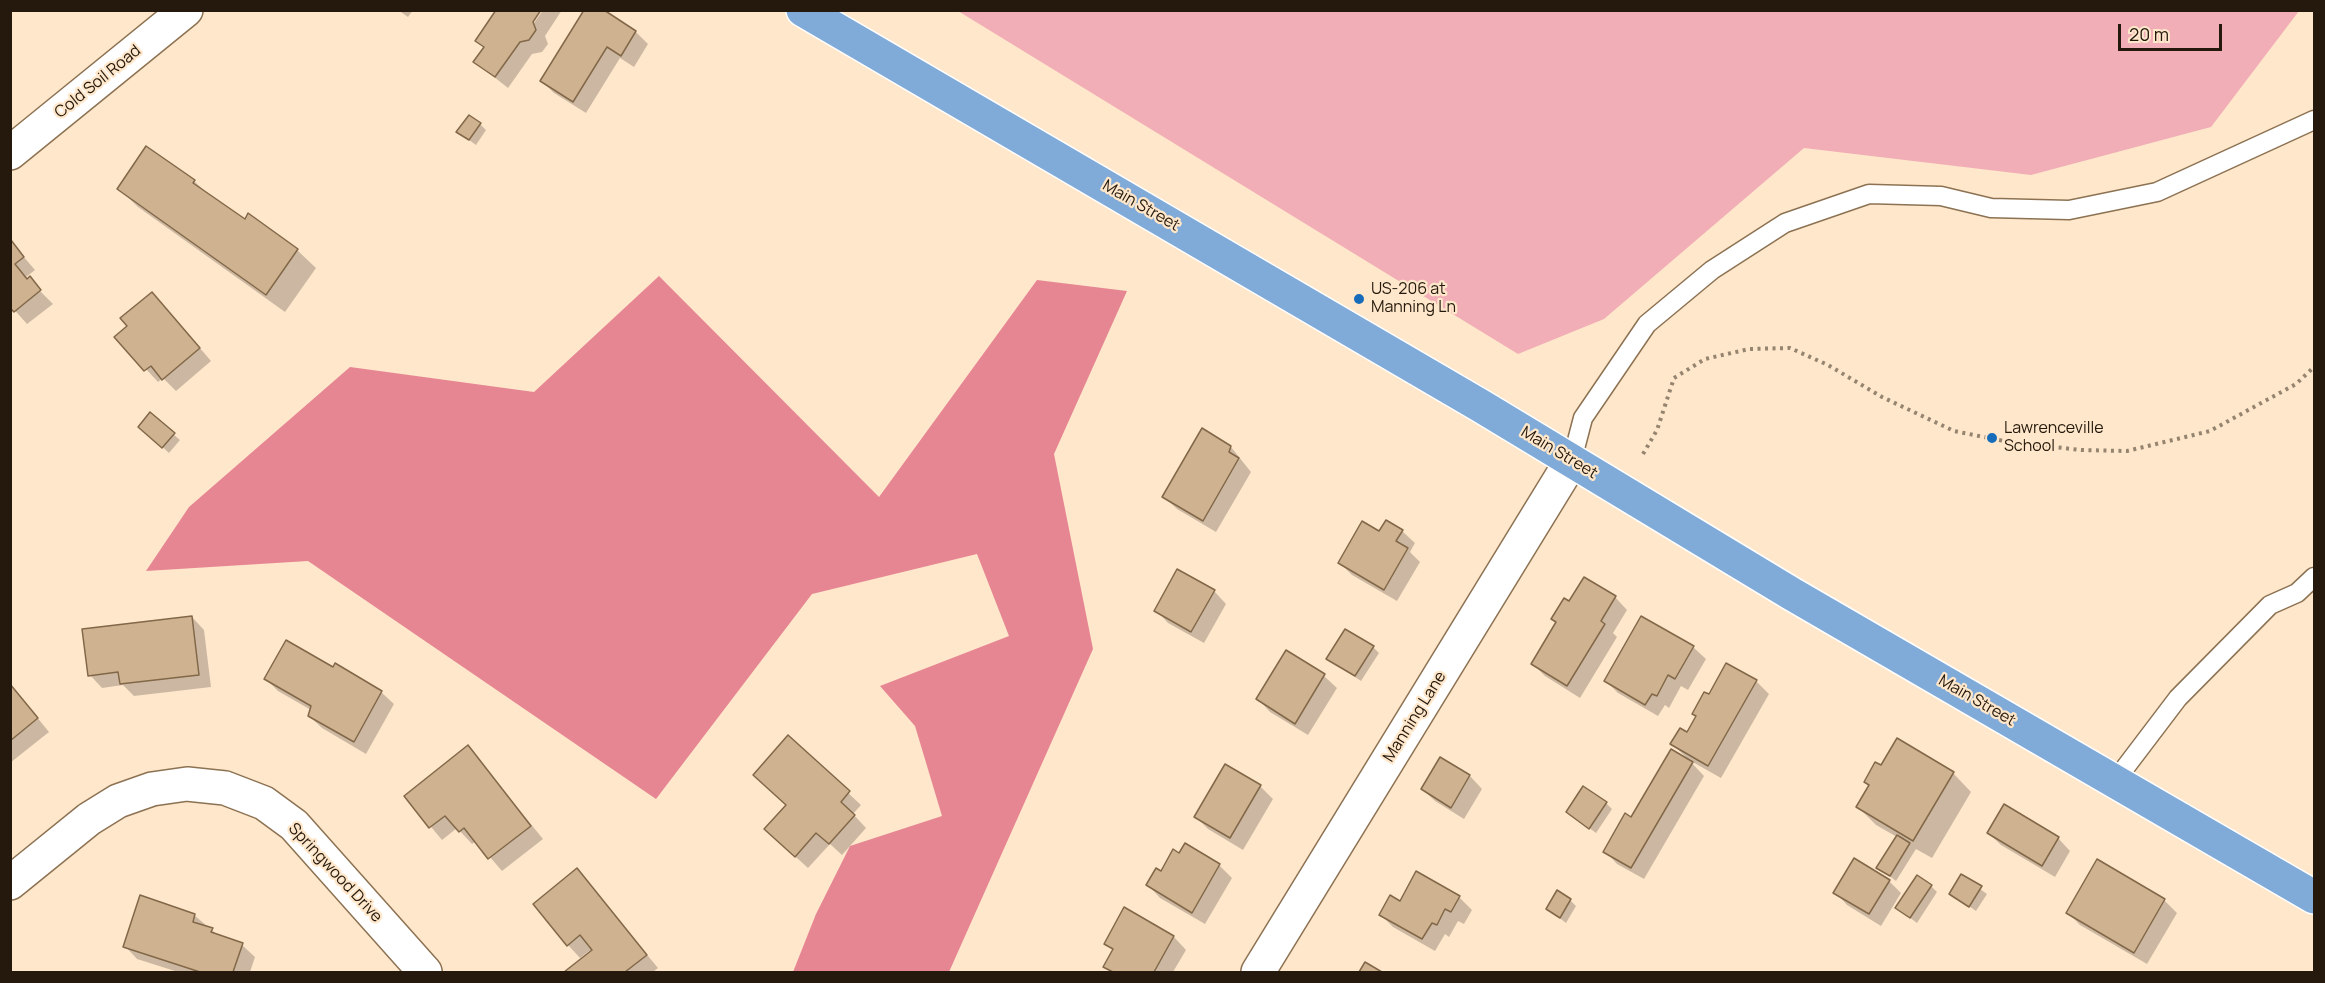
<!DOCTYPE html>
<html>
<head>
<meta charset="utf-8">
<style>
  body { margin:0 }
  #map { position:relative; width:2325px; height:983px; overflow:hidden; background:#ffe7cb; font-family:Manrope,sans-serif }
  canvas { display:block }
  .frame { position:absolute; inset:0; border:12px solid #24190c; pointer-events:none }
  .scale { position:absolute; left:2118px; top:24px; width:104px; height:27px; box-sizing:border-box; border:3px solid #24190c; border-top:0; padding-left:8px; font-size:18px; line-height:21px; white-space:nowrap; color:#24190c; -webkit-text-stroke:4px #ffe7cb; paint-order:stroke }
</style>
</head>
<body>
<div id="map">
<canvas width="2325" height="983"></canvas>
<div class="frame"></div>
<div class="scale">20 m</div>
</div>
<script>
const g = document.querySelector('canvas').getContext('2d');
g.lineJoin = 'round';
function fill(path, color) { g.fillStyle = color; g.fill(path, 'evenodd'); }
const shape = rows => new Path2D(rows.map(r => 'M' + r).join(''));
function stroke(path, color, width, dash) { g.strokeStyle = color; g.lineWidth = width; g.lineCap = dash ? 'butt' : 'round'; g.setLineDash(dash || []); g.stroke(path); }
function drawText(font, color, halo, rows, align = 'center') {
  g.font = font + ' Manrope,sans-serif'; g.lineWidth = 4.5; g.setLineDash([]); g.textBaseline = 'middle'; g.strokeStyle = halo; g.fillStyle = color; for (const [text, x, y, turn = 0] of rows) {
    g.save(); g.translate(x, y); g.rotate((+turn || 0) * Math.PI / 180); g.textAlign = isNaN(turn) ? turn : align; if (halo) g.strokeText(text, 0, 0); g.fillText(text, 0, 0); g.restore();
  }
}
const green = shape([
  [958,11,2299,11,2211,127,2031,175,1804,148,1604,319,1518,354]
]);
const forest = shape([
  [659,276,879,497,1037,280,1127,291,1054,454,1093,649,949,972,793,972,816,914,850,846,942,816,915,726,880,686,1009,636,977,554,812,594,656,799,308,561,146,571,189,507,350,367,534,392]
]);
const shadow = shape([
  [398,10,413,10,408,17],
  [543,10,562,10,545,36,548,44,542,52,532,54,508,88,475,62,485,48,477,40,527,28,530,29],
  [601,10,636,32,648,44,634,67,620,58,586,113,554,93,542,81],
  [480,124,486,130,476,145,458,132],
  [194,181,210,196,245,221,297,250,316,268,285,312,138,207,119,189],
  [11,242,35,270,26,277,53,304,27,324,10,305],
  [164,306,211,361,176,391,163,378,158,382,116,337],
  [150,414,180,440,169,453,146,432],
  [1231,447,1251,472,1216,532,1177,509,1164,497],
  [1402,531,1415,543,1410,552,1420,562,1397,601,1352,575,1340,563,1380,533],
  [1214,591,1226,604,1204,643,1168,623,1156,610],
  [1615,597,1627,610,1613,633,1617,637,1580,698,1545,676,1533,664,1570,603],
  [192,617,204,630,211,687,134,696,123,685,102,688,90,675],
  [1373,647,1379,653,1361,681,1328,659],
  [1693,647,1706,659,1688,690,1681,686,1669,708,1665,705,1658,716,1618,693,1606,681],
  [1286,652,1324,676,1337,688,1308,735,1270,712,1258,699],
  [1727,665,1756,681,1769,694,1721,778,1689,760,1704,776,1644,879,1617,864,1605,851,1688,759,1672,744,1688,734],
  [333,669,381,692,394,704,366,754,322,728,309,716,311,710,278,691,266,679],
  [10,684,49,732,10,763],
  [788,737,861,805,853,814,866,828,842,855,830,844,808,868,778,841,787,805],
  [468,747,543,839,502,871,476,841,472,844,457,828,442,840,406,797],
  [1440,759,1470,776,1482,789,1464,819,1435,801,1422,789],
  [1226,766,1260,786,1273,799,1243,850,1208,829,1196,817],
  [1881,767,1953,773,1971,792,1932,858,1916,849,1896,881,1878,867,1897,837,1876,825,1858,807],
  [1606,803,1612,809,1596,833,1568,812],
  [1988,833,2058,838,2070,851,2055,877,2001,845],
  [1185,845,1220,866,1232,878,1205,924,1160,898,1148,885,1180,855],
  [577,870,658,968,653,972,567,972,591,953,589,951,580,958,568,945],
  [1417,873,1459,897,1472,910,1464,924,1458,921,1449,937,1445,934,1435,951,1393,927,1381,915,1401,903],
  [1962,876,1987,894,1976,911,1951,894],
  [1889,881,1901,893,1881,926,1847,905,1835,892],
  [1931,886,1937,892,1917,923,1897,908],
  [1570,900,1576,906,1566,923,1548,909],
  [2164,900,2177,913,2147,964,2080,925,2068,913],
  [1125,909,1174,937,1186,950,1173,972,1111,972,1105,967,1114,951,1106,943],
  [194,915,220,937,242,945,255,957,250,972,178,972,137,959,125,946]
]);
const building = shape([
  [496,10,541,10,533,22,536,30,529,40,520,42,495,77,473,62,484,47,475,41,496,10],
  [584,10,604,10,636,31,621,56,607,47,573,102,540,81,584,10],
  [469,115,481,123,469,140,456,132,469,115],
  [146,146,195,180,193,183,245,219,248,213,298,249,266,295,117,189,146,146],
  [11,240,24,257,15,264,27,279,30,276,41,290,14,312,10,308,11,240],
  [152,292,200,348,162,380,151,366,144,371,114,337,127,326,120,318,152,292],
  [150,412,175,433,162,448,138,427,150,412],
  [1202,428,1231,446,1229,452,1239,458,1203,521,1162,497,1202,428],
  [1386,520,1403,530,1396,541,1408,548,1384,590,1338,563,1362,521,1379,531,1386,520],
  [1177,569,1215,590,1191,632,1154,611,1177,569],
  [1584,577,1616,596,1601,621,1605,624,1567,686,1531,664,1556,622,1551,619,1564,598,1569,601,1584,577],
  [192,616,199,675,120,684,118,672,88,676,82,629,192,616],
  [1641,616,1694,646,1675,679,1668,675,1657,696,1652,694,1645,705,1604,681,1641,616],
  [1345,629,1374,646,1355,676,1326,659,1345,629],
  [286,640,333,667,335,663,382,691,354,742,308,716,311,706,264,679,286,640],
  [1286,650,1325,674,1295,724,1256,699,1286,650],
  [1726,663,1757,680,1708,766,1670,744,1680,728,1687,732,1696,716,1692,714,1704,692,1709,694,1726,663],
  [10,684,38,718,10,741,10,684],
  [788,735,850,791,841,802,855,815,829,844,816,833,795,857,764,829,786,805,753,775,788,735],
  [1897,738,1954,772,1913,841,1856,807,1869,785,1864,782,1875,762,1881,765,1897,738],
  [468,745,531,826,488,859,464,828,459,832,445,816,429,828,404,796,468,745],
  [1671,749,1693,762,1631,868,1603,852,1625,813,1631,817,1671,749],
  [1440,757,1470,775,1451,808,1421,789,1440,757],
  [1225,764,1261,785,1230,838,1194,817,1225,764],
  [1583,786,1607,802,1589,829,1566,812,1583,786],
  [2004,804,2059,837,2042,866,1987,833,2004,804],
  [1897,835,1910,843,1890,876,1876,868,1897,835],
  [1185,843,1220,864,1192,913,1146,885,1156,868,1161,871,1173,849,1179,853,1185,843],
  [1854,858,1890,880,1869,914,1833,893,1854,858],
  [2097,859,2165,899,2134,953,2066,913,2097,859],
  [577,868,647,955,625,972,564,972,592,950,580,935,567,946,533,904,577,868],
  [1416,871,1460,896,1451,912,1445,909,1437,925,1432,923,1422,939,1379,915,1390,895,1400,901,1416,871],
  [1961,874,1982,886,1969,907,1949,894,1961,874],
  [1917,875,1932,885,1910,918,1895,908,1917,875],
  [1557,890,1571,899,1560,918,1546,909,1557,890],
  [140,895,195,914,193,922,213,928,211,932,243,943,233,972,200,972,123,947,140,895],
  [1124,907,1174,936,1154,972,1113,972,1103,967,1113,949,1104,944,1124,907],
  [1365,962,1382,972,1359,972,1365,962]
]);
const path = shape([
  [1643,454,1657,430,1674,378,1705,359,1749,349,1790,348,1828,365,1882,397,1954,431,2009,442,2081,450,2127,451,2210,431,2296,384,2314,367]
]);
const service = shape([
  [1572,460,1583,418,1647,324,1712,270,1785,223,1869,194,1941,196,1991,208,2069,210,2157,192,2314,120],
  [2115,781,2178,698,2270,605,2297,593,2314,577]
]);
const minor = shape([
  [10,883,89,819,118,801,152,789,187,784,225,788,264,803,294,825,425,972],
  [1258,972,1572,460]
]);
const tertiary = shape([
  [10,153,186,10]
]);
const trunk = shape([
  [803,10,1481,406,1792,594,2314,897]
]);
const markers = [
  [1359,299,6,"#176cba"],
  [1992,438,6,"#176cba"]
];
const streetNames = [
  ["Cold Soil Road",98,82,-39],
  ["Main Street",1141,206,30],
  ["Main Street",1559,453,31],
  ["Main Street",1977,701,30],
  ["Manning Lane",1415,717,-58],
  ["Springwood Drive",335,873,47]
];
const poiNames = [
  ["US-206 at",1371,290],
  ["Manning Ln",1371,308],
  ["Lawrenceville",2004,429],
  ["School",2004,447]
];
fill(green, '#f1aeb6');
fill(forest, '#e68693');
fill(shadow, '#0003');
fill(building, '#cfb290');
stroke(building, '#826848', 1.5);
stroke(service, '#8c7252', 21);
stroke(minor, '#8c7252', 36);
stroke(tertiary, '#8c7252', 36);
stroke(trunk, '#fff', 36);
stroke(path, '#95846f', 4, [3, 4.5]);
stroke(service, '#fff', 18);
stroke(minor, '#fff', 33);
stroke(tertiary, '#fff', 33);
stroke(trunk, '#80aad8', 33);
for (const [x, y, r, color] of markers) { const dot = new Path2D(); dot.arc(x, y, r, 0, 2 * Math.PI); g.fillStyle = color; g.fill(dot); stroke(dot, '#ffe7cb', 2); }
drawText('16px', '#24190c', '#ffe7cb', streetNames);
drawText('16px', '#24190c', '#ffe7cb', poiNames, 'left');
</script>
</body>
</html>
